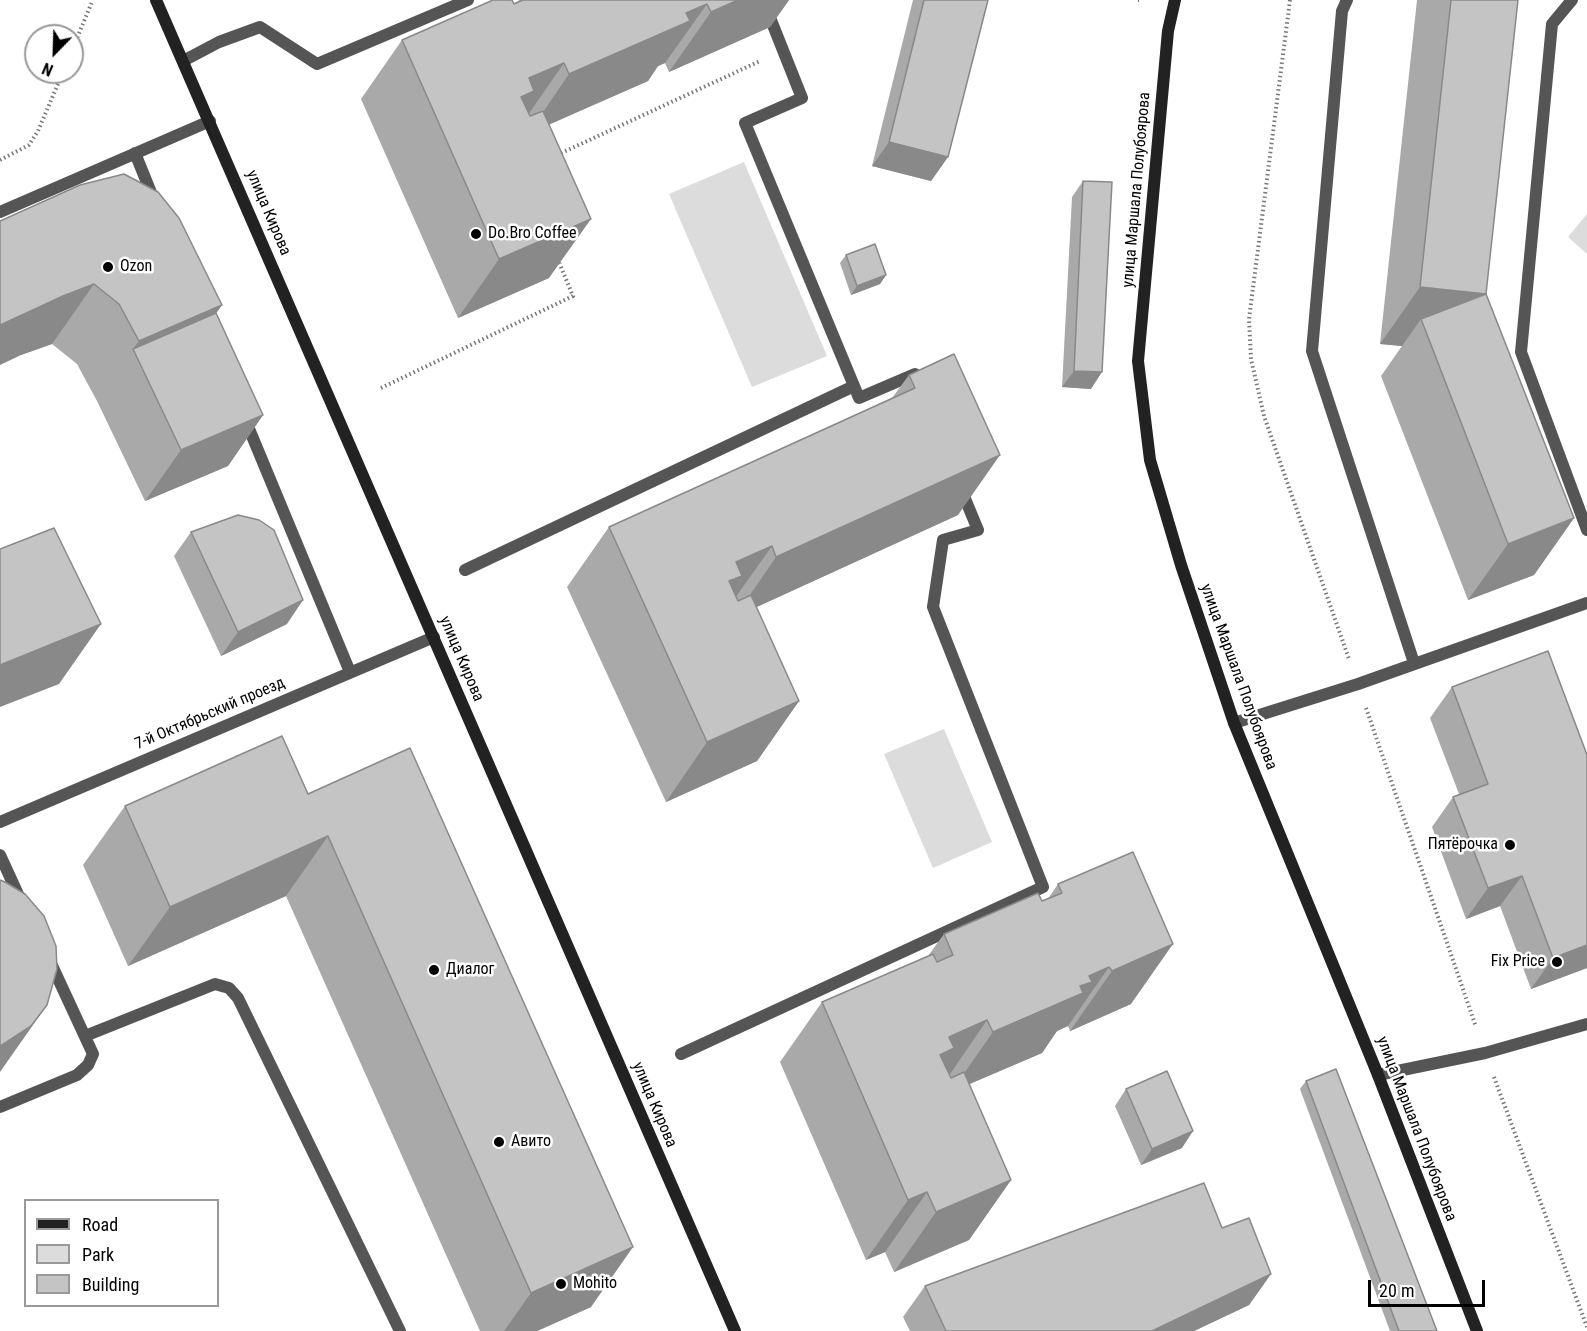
<!DOCTYPE html>
<html>
<head>
<meta charset="utf-8">
<style>
  body { margin:0 }
  #map { position:relative; width:1587px; height:1331px; overflow:hidden; background:#fff; font-family:"Roboto Condensed",sans-serif }
  canvas { display:block }
  .legend { position:absolute; left:24px; top:1199px; width:195px; height:108px; box-sizing:border-box; background:#fff; border:2px solid #999; margin:0; padding:8px 10px; list-style:none; font-size:18px; color:#000 }
  .legend li { display:flex; align-items:center; gap:12px; height:30px }
  .legend b { width:30px; border:2px solid #999 }
  .north { position:absolute; left:24px; top:24px; width:60px; height:60px; box-sizing:border-box; background:#fff; border:2px solid #999; border-radius:50%; rotate:203deg; font-size:16px; font-weight:700; line-height:24px; text-align:center; color:#000 }
  .north::after { content:''; display:block; margin:auto; width:21px; height:27px; background:#000; clip-path:polygon(50% 0,100% 100%,50% 72%,0 100%) }
  .scale { position:absolute; left:1368px; top:1280px; width:117px; height:27px; box-sizing:border-box; border:3px solid #000; border-top:0; padding-left:8px; font-size:18px; line-height:21px; white-space:nowrap; color:#000; -webkit-text-stroke:4px #fff; paint-order:stroke }
</style>
</head>
<body>
<div id="map">
<canvas width="1587" height="1331"></canvas>
<ul class="legend">
<li><b style="height:8px;background:#222"></b>Road</li>
<li><b style="height:16px;background:#dcdcdc"></b>Park</li>
<li><b style="height:16px;background:#c4c4c4"></b>Building</li>
</ul>
<div class="north">N</div>
<div class="scale">20 m</div>
</div>
<script>
const g = document.querySelector('canvas').getContext('2d');
g.lineJoin = 'round';
function fill(path, color) { g.fillStyle = color; g.fill(path, 'evenodd'); }
const shape = rows => new Path2D(rows.map(r => 'M' + r).join(''));
function stroke(path, color, width, dash) { g.strokeStyle = color; g.lineWidth = width; g.lineCap = dash ? 'butt' : 'round'; g.setLineDash(dash || []); g.stroke(path); }
function drawText(font, color, halo, rows, align = 'center') {
  g.font = font + ' "Roboto Condensed",sans-serif'; g.lineWidth = 5; g.setLineDash([]); g.textBaseline = 'middle'; g.strokeStyle = halo; g.fillStyle = color; for (const [text, x, y, turn = 0] of rows) {
    g.save(); g.translate(x, y); g.rotate((+turn || 0) * Math.PI / 180); g.textAlign = isNaN(turn) ? turn : align; if (halo) g.strokeText(text, 0, 0); g.fillText(text, 0, 0); g.restore();
  }
}
const green = shape([
  [744,162,827,356,752,387,669,194],
  [1587,214,1587,254,1568,237],
  [944,729,992,842,933,868,884,754]
]);
const path = shape([
  [1138,0,1139,0],
  [1290,0,1249,319,1251,359,1264,416,1349,659],
  [72,50,92,2],
  [557,155,760,61],
  [0,160,29,145,38,131,63,72],
  [381,388,573,296,558,260],
  [1366,708,1476,1027],
  [1494,1077,1587,1327]
]);
const lane = shape([
  [763,0,802,98,745,123,859,398,915,374,918,381],
  [1347,0,1342,11,1312,351,1414,663],
  [1572,0,1552,24,1521,352,1587,530],
  [183,61,219,42,260,27,317,64,468,0],
  [135,153,154,200],
  [0,212,210,121],
  [245,419,350,672],
  [465,570,854,386],
  [1234,723,1358,684,1587,603],
  [0,822,434,637],
  [0,855,22,903],
  [85,1036,215,984,229,988,238,998,400,1331],
  [681,1054,1043,887,933,607,943,540,978,530,961,489],
  [1378,1075,1485,1053,1587,1024],
  [0,1107,77,1075,88,1065,93,1054,49,959]
]);
const secondary = shape([
  [156,0,735,1331],
  [1175,0,1168,31,1138,361,1150,460,1181,565,1234,723,1378,1075,1477,1331]
]);
const wall = shape([
  [519,0,789,0,770,27,669,72,665,63,658,66,648,81,549,124,549,278,458,318,361,99,402,40,517,2],
  [913,0,988,0,948,157,931,181,872,166],
  [1417,0,1518,0,1486,294,1574,518,1534,575,1468,600,1381,376,1402,346,1380,344],
  [1083,181,1091,389,1062,387,1072,197],
  [0,221,222,305,216,313,263,415,228,466,145,501,97,401,77,364,52,344,21,355],
  [846,255,886,275,880,284,851,295,840,263],
  [954,354,958,515,756,607,799,701,757,761,666,802,567,587,609,527,892,398,909,375],
  [191,532,287,624,221,656,174,556],
  [1452,687,1587,968,1531,989,1500,906,1466,919,1432,827,1453,797,1459,794,1430,718],
  [308,794,591,1307,537,1331,480,1331,286,896,128,966,83,865,125,806],
  [1133,852,1131,1004,1070,1031,1068,1026,1057,1031,1042,1053,969,1084,1011,1180,969,1240,894,1272,885,1252,866,1260,780,1062,822,1002,928,956,944,934,1048,899,1058,884],
  [1306,1081,1437,1331,1390,1331,1300,1089],
  [1126,1089,1182,1148,1141,1165,1115,1106],
  [1222,1228,1271,1274,1249,1305,1194,1331,910,1331,903,1317,925,1286]
]);
const shadedWall = shape([
  [738,0,789,0,770,27,669,72,711,12],
  [707,4,665,63,658,66,648,81,528,134,569,74,686,13],
  [564,63,523,122,493,150,529,78],
  [889,142,948,157,931,181,872,166],
  [591,219,549,278,458,318,499,259],
  [886,275,880,284,851,295,857,286],
  [94,284,52,344,21,355,0,365,0,325,63,296],
  [1420,287,1486,294,1421,319,1402,346,1380,344],
  [222,305,180,364,133,349,139,341],
  [1074,371,1102,372,1091,389,1062,387],
  [263,415,228,466,145,501,181,450],
  [1000,455,958,515,735,617,776,557],
  [1574,518,1534,575,1468,600,1508,544],
  [772,546,730,605,717,611,736,562],
  [303,600,287,624,221,656,238,632],
  [101,624,59,684,0,707,0,665],
  [799,701,757,761,666,802,707,742],
  [328,836,286,896,128,966,170,907],
  [1522,876,1500,906,1466,919,1488,888],
  [1173,944,1131,1004,1070,1031,1112,971],
  [1587,945,1587,968,1531,989,1553,958],
  [1109,967,1068,1026,1057,1031,1042,1053,951,1092,993,1032,1089,976],
  [47,1005,0,1072,0,1046],
  [987,1020,946,1080,907,1097,949,1037],
  [1193,1131,1182,1148,1141,1165,1152,1149],
  [1011,1180,969,1240,894,1272,936,1212],
  [927,1192,885,1252,866,1260,908,1200],
  [633,1247,591,1307,537,1331,504,1331,531,1293],
  [1271,1274,1249,1305,1194,1331,1152,1331]
]);
const building = shape([
  [493,0,512,0,514,4,523,0,738,0,711,12,707,4,686,13,690,21,569,74,564,63,529,78,534,91,521,97,530,116,543,111,591,219,499,259,402,40,493,0],
  [924,0,988,0,948,157,889,142,924,0],
  [1451,0,1518,0,1486,294,1420,287,1451,0],
  [124,174,158,192,179,218,222,305,139,341,119,304,94,284,63,296,0,325,0,221,80,185,124,174],
  [1083,181,1112,182,1102,372,1074,371,1083,181],
  [875,244,886,275,857,286,846,255,875,244],
  [1486,294,1574,518,1508,544,1421,319,1486,294],
  [216,313,263,415,181,450,133,349,216,313],
  [954,354,1000,455,776,557,772,546,736,562,742,576,729,581,738,601,751,595,799,701,707,742,609,527,915,388,909,375,954,354],
  [238,515,259,520,274,530,303,600,238,632,191,532,238,515],
  [54,528,101,624,0,665,0,549,54,528],
  [1548,651,1587,755,1587,945,1553,958,1522,876,1488,888,1453,797,1488,784,1452,687,1548,651],
  [282,736,308,794,410,748,633,1247,531,1293,328,836,170,907,125,806,282,736],
  [1133,852,1173,944,1112,971,1109,967,1089,976,1092,982,1080,986,1083,993,993,1032,987,1020,949,1037,954,1048,940,1055,951,1078,964,1072,1011,1180,936,1212,927,1192,908,1200,822,1002,933,954,937,962,953,955,944,934,1038,893,1042,901,1062,893,1058,884,1133,852],
  [0,880,5,882,25,894,44,916,56,946,57,969,47,1005,31,1026,2,1045,0,1046,0,880],
  [1336,1069,1437,1331,1399,1331,1306,1081,1336,1069],
  [1167,1071,1193,1131,1152,1149,1126,1089,1167,1071],
  [1204,1183,1222,1228,1249,1218,1271,1274,1152,1331,946,1331,925,1286,1204,1183]
]);
const markers = [
  [476,234,6,"#000"],
  [108,267,6,"#000"],
  [1510,845,6,"#000"],
  [1557,962,6,"#000"],
  [434,970,6,"#000"],
  [499,1142,6,"#000"],
  [561,1284,6,"#000"]
];
const streetNames = [
  ["улица Маршала Полубоярова",1137,190,-85],
  ["улица Кирова",268,213,67],
  ["улица Кирова",461,659,67],
  ["улица Маршала Полубоярова",1238,677,70],
  ["7-й Октябрьский проезд",210,714,-23],
  ["улица Кирова",654,1105,67],
  ["улица Маршала Полубоярова",1416,1129,69]
];
const poiNames = [
  ["Do.Bro Coffee",488,234],
  ["Ozon",120,267],
  ["Пятёрочка",1498,845,"right"],
  ["Fix Price",1545,962,"right"],
  ["Диалог",446,970],
  ["Авито",511,1142],
  ["Mohito",573,1284]
];
fill(green, '#dcdcdc');
stroke(path, '#777', 4, [1.5, 3]);
stroke(lane, '#555', 12);
stroke(secondary, '#222', 12);
fill(wall, '#a9a9a9');
fill(shadedWall, '#898989');
fill(building, '#c4c4c4');
stroke(building, '#898989', 1.5);
for (const [x, y, r, color] of markers) { const dot = new Path2D(); dot.arc(x, y, r, 0, 2 * Math.PI); g.fillStyle = color; g.fill(dot); stroke(dot, '#fff', 2); }
drawText('16px', '#000', '#fff', streetNames);
drawText('16px', '#000', '#fff', poiNames, 'left');
</script>
</body>
</html>
